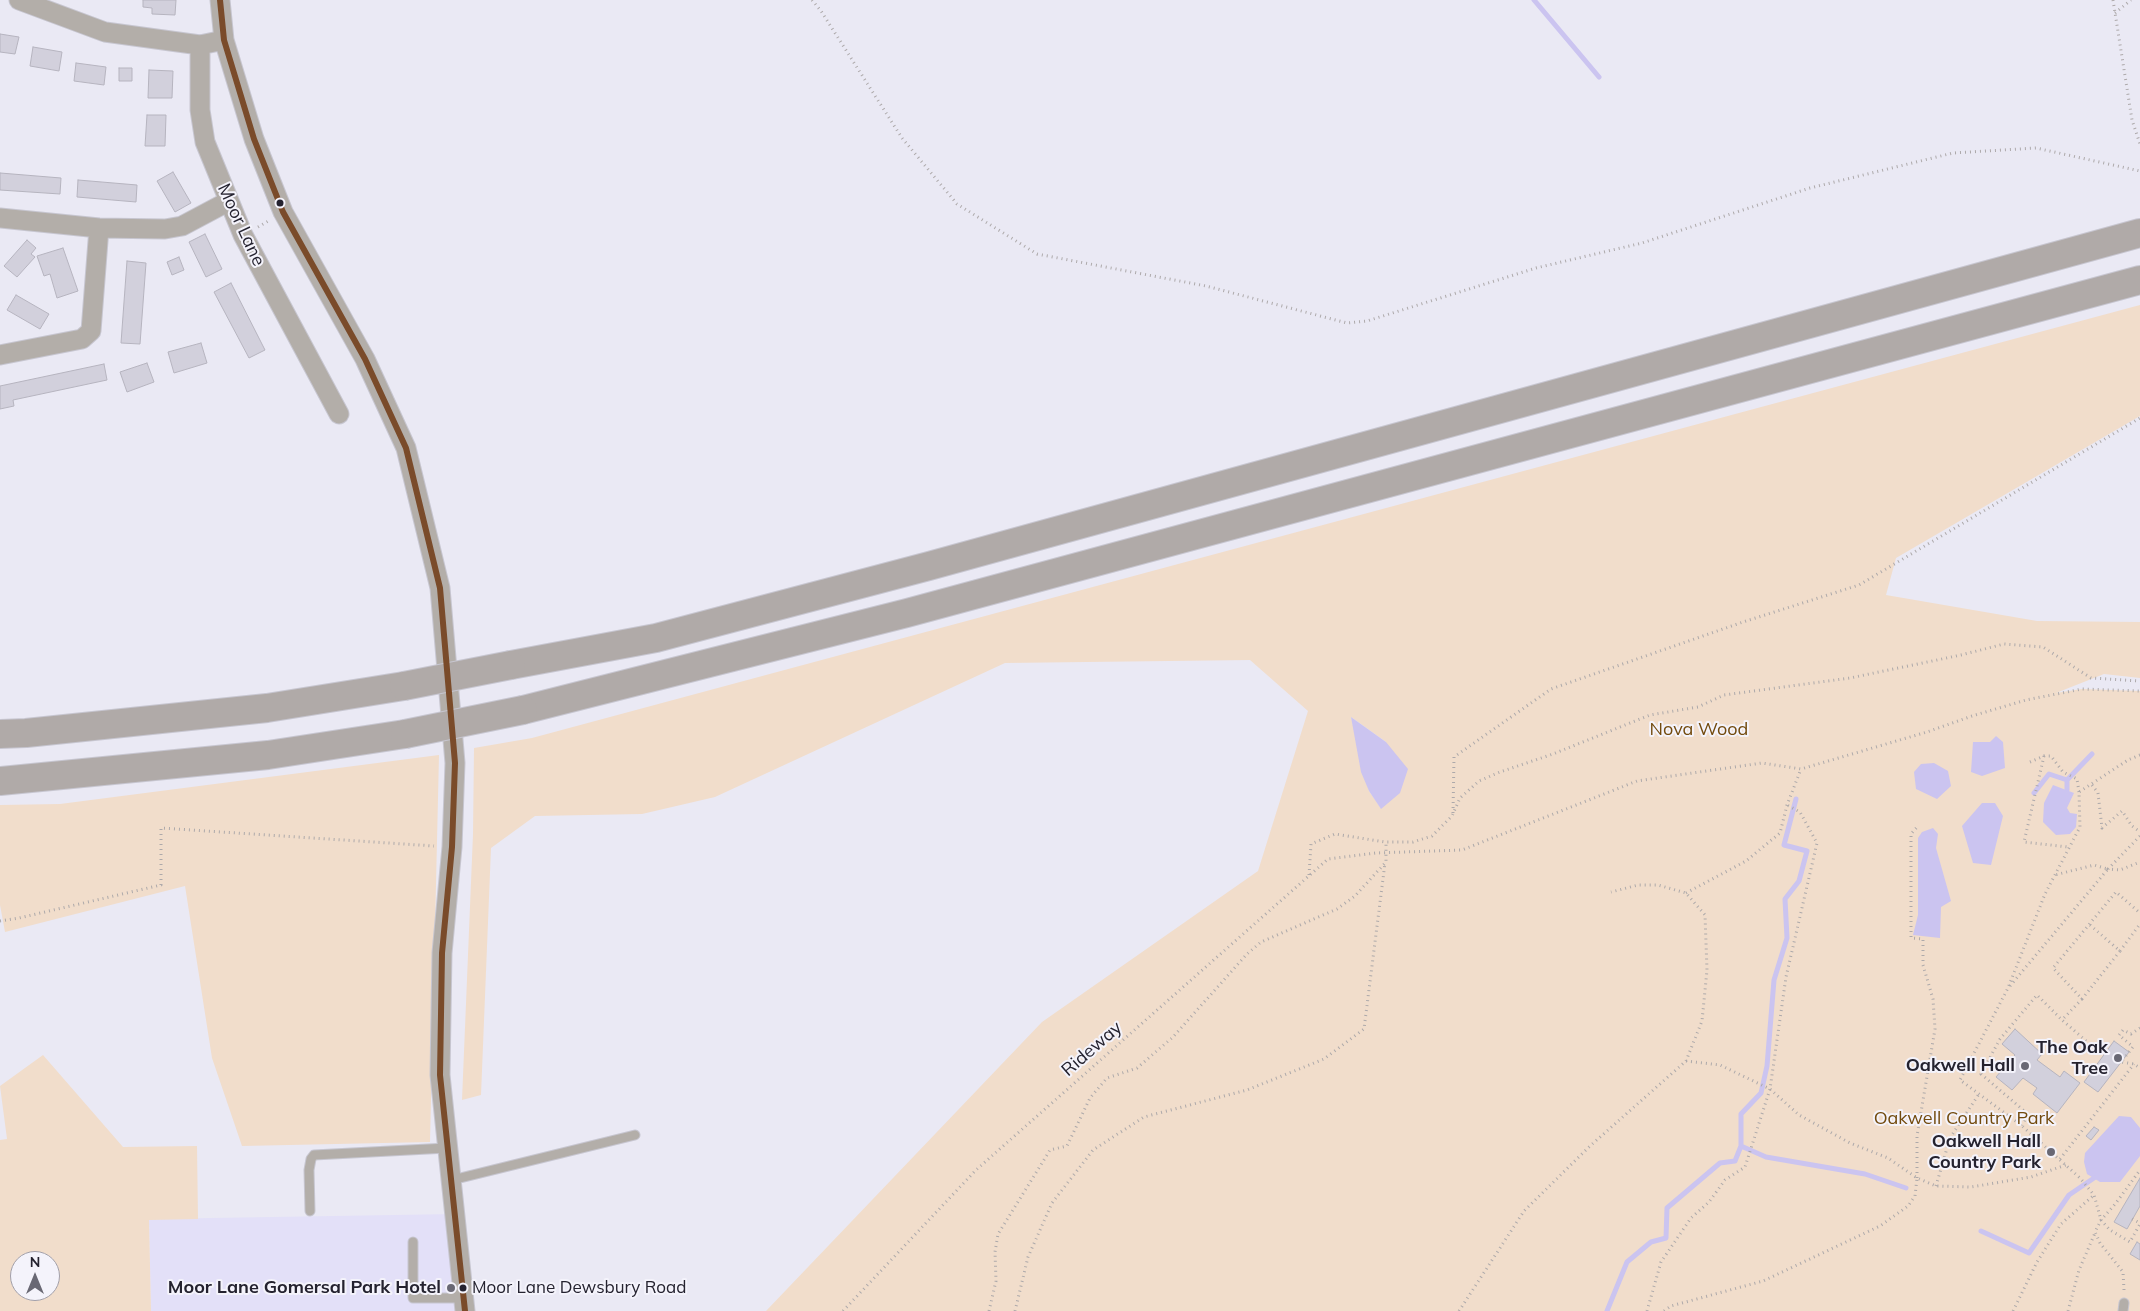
<!DOCTYPE html>
<html>
<head>
<meta charset="utf-8">
<style>
  body { margin:0 }
  #map { position:relative; width:2140px; height:1311px; overflow:hidden; background:#eae9f4; font-family:Mulish,sans-serif }
  canvas { display:block }
  .north { position:absolute; left:10px; top:1251px; width:50px; height:50px; box-sizing:border-box; background:#f4f3fb; border:1px solid #a19fa9; border-radius:50%; rotate:0deg; font-size:14px; font-weight:700; line-height:20px; text-align:center; color:#24222f }
  .north::after { content:''; display:block; margin:auto; width:18px; height:22px; background:#696874; clip-path:polygon(50% 0,100% 100%,50% 72%,0 100%) }
</style>
</head>
<body>
<div id="map">
<canvas width="2140" height="1311"></canvas>
<div class="north">N</div>
</div>
<script>
const g = document.querySelector('canvas').getContext('2d');
g.lineJoin = 'round';
function fill(path, color) { g.fillStyle = color; g.fill(path, 'evenodd'); }
const shape = rows => new Path2D(rows.map(r => 'M' + r).join(''));
function stroke(path, color, width, dash) { g.strokeStyle = color; g.lineWidth = width; g.lineCap = dash ? 'butt' : 'round'; g.setLineDash(dash || []); g.stroke(path); }
function drawText(font, color, halo, rows, align = 'center') {
  g.font = font + ' Mulish,sans-serif'; g.lineWidth = 4; g.setLineDash([]); g.textBaseline = 'middle'; g.strokeStyle = halo; g.fillStyle = color; for (const [text, x, y, turn = 0] of rows) {
    g.save(); g.translate(x, y); g.rotate((+turn || 0) * Math.PI / 180); g.textAlign = isNaN(turn) ? turn : align; if (halo) g.strokeText(text, 0, 0); g.fillText(text, 0, 0); g.restore();
  }
}
const built = shape([
  [456,1214,465,1311,151,1311,149,1219]
]);
const green = shape([
  [2140,305,2140,416,1896,558,1886,595,2037,621,2140,622,2140,678,2104,674,2056,693,2082,689,2140,691,2140,1311,766,1311,1042,1022,1258,871,1308,711,1250,660,1005,663,715,797,642,814,535,816,491,848,481,1095,462,1100,473,834,474,748,532,738],
  [1351,717,1386,742,1381,808,1369,791],
  [439,755,430,1142,242,1146,212,1058,185,886,5,932,0,905,0,805,60,804],
  [43,1055,123,1147,197,1146,198,1219,149,1220,151,1311,0,1311,0,1140,7,1139,0,1086],
  [20,1261,50,1261,50,1291,20,1291]
]);
const water = shape([
  [1351,717,1386,742,1408,769,1400,793,1381,809,1369,791,1361,772],
  [1996,736,2003,742,2005,768,1982,776,1971,772,1973,742,1990,742],
  [1934,763,1948,771,1951,786,1937,799,1916,789,1914,772,1921,764],
  [2053,785,2074,793,2067,808,2070,813,2077,814,2076,827,2070,834,2056,835,2043,822,2044,803],
  [1982,803,1995,803,2003,816,1991,865,1973,863,1962,826],
  [1933,828,1938,834,1936,848,1951,901,1941,907,1940,938,1913,935,1918,915,1918,838,1922,832],
  [2119,1116,2131,1117,2140,1128,2140,1156,2120,1182,2100,1182,2087,1174,2084,1162,2085,1153]
]);
const stream = shape([
  [1534,0,1599,77],
  [2067,790,2067,780,2092,754],
  [2034,793,2049,774,2067,780],
  [1741,1146,1766,1157,1865,1174,1906,1188],
  [1981,1231,2029,1253,2069,1195,2094,1178],
  [1607,1311,1627,1262,1651,1242,1666,1238,1667,1208,1720,1163,1735,1161,1741,1146,1741,1114,1761,1093,1767,1066,1774,980,1787,938,1785,899,1799,881,1807,851,1784,845,1796,799]
]);
const building = shape([
  [143,0,176,0,175,15,152,14,152,8,143,7,143,0],
  [0,34,19,37,15,54,0,52,0,34],
  [33,47,62,52,59,71,30,66,33,47],
  [76,63,106,67,104,85,74,81,76,63],
  [119,68,132,68,132,81,119,81,119,68],
  [149,70,173,71,172,98,148,98,149,70],
  [147,115,166,115,165,146,145,146,147,115],
  [173,172,191,203,175,212,157,181,173,172],
  [0,173,61,178,60,194,0,190,0,173],
  [78,180,137,185,136,202,77,197,78,180],
  [205,234,222,269,206,277,189,242,205,234],
  [27,240,36,248,31,254,35,257,17,277,4,266,27,240],
  [63,248,78,291,57,298,50,274,44,276,37,256,63,248],
  [179,257,184,270,172,275,167,262,179,257],
  [127,261,146,263,140,344,121,343,127,261],
  [231,283,265,350,249,358,214,292,231,283],
  [16,295,49,314,40,329,7,310,16,295],
  [201,343,207,363,174,373,168,352,201,343],
  [147,363,154,382,127,392,120,372,147,363],
  [104,364,107,380,13,400,14,406,0,409,0,386,104,364],
  [2015,1029,2042,1054,2037,1060,2060,1077,2064,1071,2080,1083,2057,1113,2033,1094,2037,1088,2023,1078,2012,1090,1996,1077,2015,1055,2002,1044,2015,1029],
  [2114,1041,2129,1052,2098,1092,2084,1082,2114,1041],
  [2094,1127,2099,1130,2091,1140,2086,1136,2094,1127],
  [2140,1178,2140,1206,2127,1229,2114,1222,2140,1178],
  [2137,1242,2140,1244,2140,1260,2130,1254,2137,1242]
]);
const path = shape([
  [812,0,821,11,902,138,957,204,1037,254,1206,286,1347,323,1367,321,1536,268,1642,243,1810,188,1953,153,2036,148,2140,171],
  [2113,0,2132,120,2140,144],
  [2115,13,2131,0],
  [258,227,270,220],
  [2140,755,2128,760,2079,792,2080,827,2045,894,2008,988,1960,1080,2021,1125,2080,1178,2094,1195,2101,1220,2110,1230,2130,1242,2140,1224],
  [2044,756,2024,842,2068,847],
  [2030,762,2044,756,2051,756,2063,772,2077,779,2079,792],
  [2092,785,2098,793,2102,828,2122,811,2132,826,2140,832],
  [1453,813,1454,757,1551,689,1743,622,1859,585,2140,418],
  [2140,836,2108,869,2120,870,2140,862],
  [1309,875,1311,844,1335,834,1385,842],
  [1686,893,1746,861,1780,833,1787,805,1801,769],
  [0,921,19,918,161,885,161,828,434,846],
  [2090,925,2120,951,2082,999,2053,968,2116,892,2140,913],
  [2120,951,2140,924],
  [2010,986,2108,869,2094,865,2055,875],
  [2082,999,2062,1020,2092,1046],
  [2140,1028,2131,1034,2123,1030,2119,1035,2133,1047,2121,1062,2134,1064,2140,1068],
  [1686,1061,1720,1065,1770,1089,1799,1115,1850,1143,1888,1158,1917,1178],
  [2021,1125,2029,1115,1981,1074,2000,1039,2037,995,2062,1020],
  [2060,1159,2134,1064],
  [1917,1178,1917,1136,1935,1029,1933,999,1923,965,1923,939,1911,938,1911,834,1918,826],
  [1936,1186,1950,1138,1979,1094],
  [2132,1219,2140,1223],
  [2124,1290,2123,1272,2100,1243,2095,1232,2101,1220,2116,1203,2140,1170],
  [843,1311,976,1170,1328,859,1376,853,1462,850,1637,781,1762,763,1801,769,1927,732,1972,716,2026,700,2082,689,2140,691],
  [989,1311,996,1281,995,1252,998,1234,1050,1150,1067,1146,1090,1098,1107,1078,1137,1068,1173,1037,1247,954,1261,942,1337,909,1355,896,1386,862,1386,842,1413,842,1432,836,1452,816,1460,798,1479,781,1500,772,1553,754,1650,715,1698,707,1724,695,1850,678,1961,655,2004,644,2043,647,2091,678,2140,681],
  [1015,1311,1028,1257,1052,1203,1093,1150,1144,1117,1247,1090,1324,1059,1364,1029,1385,863],
  [1459,1311,1524,1211,1590,1146,1686,1061,1702,1021,1707,970,1705,915,1686,893,1658,885,1638,885,1611,892],
  [1647,1311,1661,1262,1691,1218,1709,1202,1725,1180,1745,1167,1770,1089,1786,977,1817,843,1800,812,1787,805],
  [1664,1311,1671,1306,1763,1281,1880,1226,1908,1206,1915,1196,1917,1178,1936,1186,1971,1187,2031,1177,2066,1165],
  [2013,1311,2037,1262,2061,1224,2094,1195],
  [2068,1311,2079,1270,2095,1233]
]);
const service = shape([
  [452,1180,635,1135],
  [310,1211,309,1170,311,1159,314,1155,447,1148],
  [413,1242,413,1298,464,1298],
  [2123,1311,2124,1303]
]);
const minor = shape([
  [19,0,105,32,200,45],
  [220,0,224,40,254,139,283,212,365,359,406,448,440,588,455,763,452,847,442,953,440,1075,465,1311],
  [224,40,200,45,200,110,205,142,243,235,339,414],
  [0,218,99,228,165,229,182,226,229,201],
  [0,355,82,339,91,331,99,228]
]);
const motorway = shape([
  [511,665,656,638,929,566,2140,233],
  [523,710,907,613,2140,280],
  [0,734,26,733,267,708,404,686],
  [0,781,268,755,405,734]
]);
const motorwayBridge = shape([
  [404,686,511,665],
  [405,734,523,710]
]);
const bus1 = shape([
  [220,0,224,40,254,139,283,212,365,359,406,448,440,588,455,763,452,847,442,953,440,1075,465,1311]
]);
const markers = [
  [280,203,4.5,"#24222f"],
  [2118,1058,5,"#696874"],
  [2025,1066,5,"#696874"],
  [2051,1152,5,"#696874"],
  [451,1288,5,"#696874"],
  [463,1288,4.5,"#24222f"]
];
const busNames = [
  ["Moor Lane Dewsbury Road",472,1288]
];
const streetNames = [
  ["Moor Lane",241,225,65],
  ["Rideway",1092,1049,-41]
];
const parkNames = [
  ["Nova Wood",1699,730],
  ["Oakwell Country Park",1964,1119]
];
const poiNames = [
  ["The Oak",2108,1048],
  ["Tree",2108,1069],
  ["Oakwell Hall",2015,1066],
  ["Oakwell Hall",2041,1142],
  ["Country Park",2041,1163],
  ["Moor Lane Gomersal Park Hotel",441,1288]
];
fill(built, '#e3e0f8');
fill(green, '#f1ddcb');
fill(water, '#cbc4f0');
stroke(stream, '#cbc4f0', 5);
fill(building, '#d2d0dc');
stroke(building, '#b6b4bf', 1);
stroke(service, '#c7c6d0', 11);
stroke(minor, '#c7c6d0', 21);
stroke(motorway, '#c7c6d0', 30);
stroke(path, '#ada9aa', 3, [1, 4]);
stroke(service, '#b3aea9', 9);
stroke(minor, '#b3aea9', 19);
stroke(motorway, '#b0aaa8', 28);
stroke(motorwayBridge, '#c7c6d0', 30, []);
stroke(motorwayBridge, '#b0aaa8', 28);
stroke(bus1, '#7a4b2a', 6);
for (const [x, y, r, color] of markers) { const dot = new Path2D(); dot.arc(x, y, r, 0, 2 * Math.PI); g.fillStyle = color; g.fill(dot); stroke(dot, '#f4f3fb', 2); }
drawText('17px', '#24222f', '#f4f3fb', busNames, 'left');
drawText('18px', '#24222f', '#f4f3fb', streetNames);
drawText('18px', '#724a0d', '#f4f3fb', parkNames);
drawText('bold 18px', '#24222f', '#f4f3fb', poiNames, 'right');
</script>
</body>
</html>
